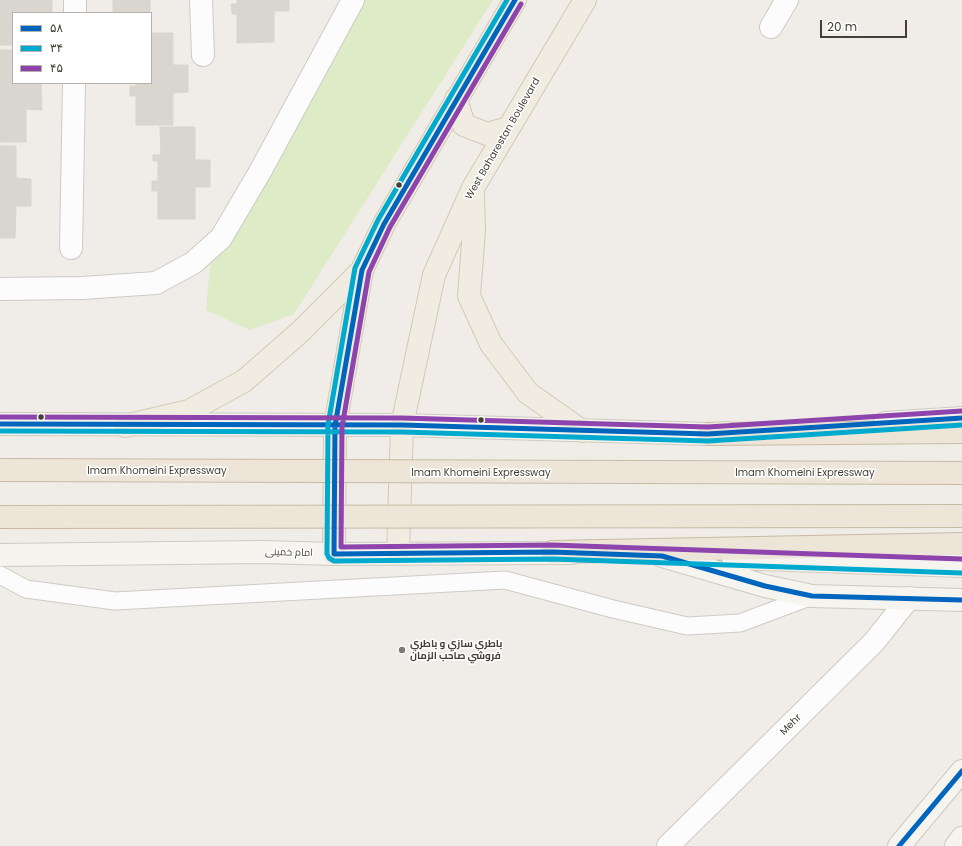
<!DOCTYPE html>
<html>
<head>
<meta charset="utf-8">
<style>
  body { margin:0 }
  #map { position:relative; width:962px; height:846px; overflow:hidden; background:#f0ede8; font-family:Poppins,sans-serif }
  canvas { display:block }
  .legend { position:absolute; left:12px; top:12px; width:140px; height:72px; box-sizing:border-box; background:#fff; border:1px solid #b5b2ae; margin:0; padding:5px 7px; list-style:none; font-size:12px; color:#453e34 }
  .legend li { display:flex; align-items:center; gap:8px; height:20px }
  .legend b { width:20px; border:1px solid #b5b2ae }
  .scale { position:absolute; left:820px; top:20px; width:87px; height:18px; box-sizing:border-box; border:2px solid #453e34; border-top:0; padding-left:5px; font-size:12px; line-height:14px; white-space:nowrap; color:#453e34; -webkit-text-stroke:3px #fff; paint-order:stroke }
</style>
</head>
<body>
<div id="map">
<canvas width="962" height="846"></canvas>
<ul class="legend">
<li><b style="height:5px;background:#0065bd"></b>۵۸</li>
<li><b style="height:5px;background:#00a9ce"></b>۳۴</li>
<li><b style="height:5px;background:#8e44ad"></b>۴۵</li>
</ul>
<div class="scale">20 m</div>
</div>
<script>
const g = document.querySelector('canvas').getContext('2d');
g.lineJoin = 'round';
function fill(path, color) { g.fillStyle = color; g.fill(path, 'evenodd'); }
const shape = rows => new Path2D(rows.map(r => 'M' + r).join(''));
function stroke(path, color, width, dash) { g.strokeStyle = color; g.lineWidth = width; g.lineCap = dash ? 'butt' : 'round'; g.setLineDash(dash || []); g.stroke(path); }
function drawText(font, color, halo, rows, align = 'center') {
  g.font = font + ' Poppins,Cairo,sans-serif'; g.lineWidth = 3; g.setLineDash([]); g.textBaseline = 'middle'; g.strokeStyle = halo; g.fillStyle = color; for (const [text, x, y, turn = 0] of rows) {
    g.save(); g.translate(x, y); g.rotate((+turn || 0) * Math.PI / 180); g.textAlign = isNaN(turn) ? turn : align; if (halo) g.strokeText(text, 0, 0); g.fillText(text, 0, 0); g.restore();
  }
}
const green = shape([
  [361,0,493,0,294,314,250,330,206,310,210,265]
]);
const building = shape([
  [0,0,52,0,52,13,13,13,13,45,0,45,0,0],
  [113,0,150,0,150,13,113,13,113,0],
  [237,0,289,0,289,11,274,11,274,42,237,43,237,14,232,14,231,4,237,4,237,0],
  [151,33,173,33,173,65,188,65,188,92,173,93,173,125,136,125,136,96,130,96,130,86,136,86,136,83,151,83,151,33],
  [0,50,13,50,13,83,41,83,42,110,26,109,26,142,0,142,0,50],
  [160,127,195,127,195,160,210,160,210,187,195,187,195,219,158,219,158,191,152,191,152,181,158,181,158,161,153,161,153,155,161,155,160,127],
  [0,146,16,146,16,178,31,179,31,206,16,206,15,238,0,238,0,146]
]);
const lane = shape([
  [0,575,26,589,115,601,505,580,613,609,687,626,740,623,812,596]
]);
const street = shape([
  [201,0,203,55],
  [75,13,75,0],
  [771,27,787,0],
  [71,248,74,83],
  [0,289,82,288,156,283,193,263,221,238,261,170,353,0],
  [668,846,874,642,909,598]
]);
const secondary = shape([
  [885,423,962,418],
  [0,424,402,425,708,434,727,433],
  [0,555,263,552,334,554,571,553],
  [662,556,765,586,812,596,962,600],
  [733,558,962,566],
  [899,846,962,771],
  [956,846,962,838]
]);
const primary = shape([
  [456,99,464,125,487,134,508,128],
  [473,193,474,230,469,296,491,344,528,393,582,431],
  [125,426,189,411,244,381,300,332,362,270],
  [398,553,402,425,434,275,473,188,585,0],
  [334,554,335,426,362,270,384,224,515,0]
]);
const highway = shape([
  [708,434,962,432],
  [552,552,962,544]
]);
const highwayBridge = shape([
  [0,470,962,473],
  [0,517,962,516]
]);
const bus1 = shape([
  [515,0,384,224,362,270,335,426,334,554,552,552,662,556,765,586,812,596,962,600],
  [0,424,402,425,708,434,962,418],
  [899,846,962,771]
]);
const bus2 = shape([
  [507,0,378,220,355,268,328,425,327,554,329,558,334,561,552,559,962,573],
  [0,431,402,432,708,441,962,425]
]);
const bus3 = shape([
  [521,4,390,227,369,272,342,427,341,547,552,545,962,559],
  [0,417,402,418,708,427,962,411]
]);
const markers = [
  [399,185,3.5,"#453e34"],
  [41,417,3.5,"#453e34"],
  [481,420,3.5,"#453e34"],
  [402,650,4,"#817b73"]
];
const streetNames = [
  ["West Baharestan Boulevard",503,139,-60],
  ["Imam Khomeini Expressway",157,471],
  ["Imam Khomeini Expressway",481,473],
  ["Imam Khomeini Expressway",805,473],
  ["امام خمینی",289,553,1],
  ["Mehr",791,725,-45]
];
const poiNames = [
  ["باطري سازي و باطري",410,644],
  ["فروشي صاحب الزمان",410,656]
];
fill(green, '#ddebc6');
fill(building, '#d9d6d0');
stroke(building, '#d8d4ce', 1);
stroke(lane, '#cecbc5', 19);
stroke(street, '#cecbc5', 24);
stroke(secondary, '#cfcabf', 24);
stroke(primary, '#d3c9b4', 24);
stroke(highway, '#c8baa2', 24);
stroke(lane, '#fdfcfc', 17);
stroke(street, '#fdfcfc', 22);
stroke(secondary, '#f6f4ee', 22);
stroke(primary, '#f1ece2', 22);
stroke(highway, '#ece5d8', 22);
stroke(highwayBridge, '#c8baa2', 24, []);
stroke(highwayBridge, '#ece5d8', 22);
stroke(bus1, '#0065bd', 5);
stroke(bus2, '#00a9ce', 5);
stroke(bus3, '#8e44ad', 5);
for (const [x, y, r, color] of markers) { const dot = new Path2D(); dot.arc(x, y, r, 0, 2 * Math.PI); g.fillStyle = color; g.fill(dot); stroke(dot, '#fff', 1.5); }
drawText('10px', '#453e34', '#fff', streetNames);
drawText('bold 10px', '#453e34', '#fff', poiNames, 'left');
</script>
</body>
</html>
